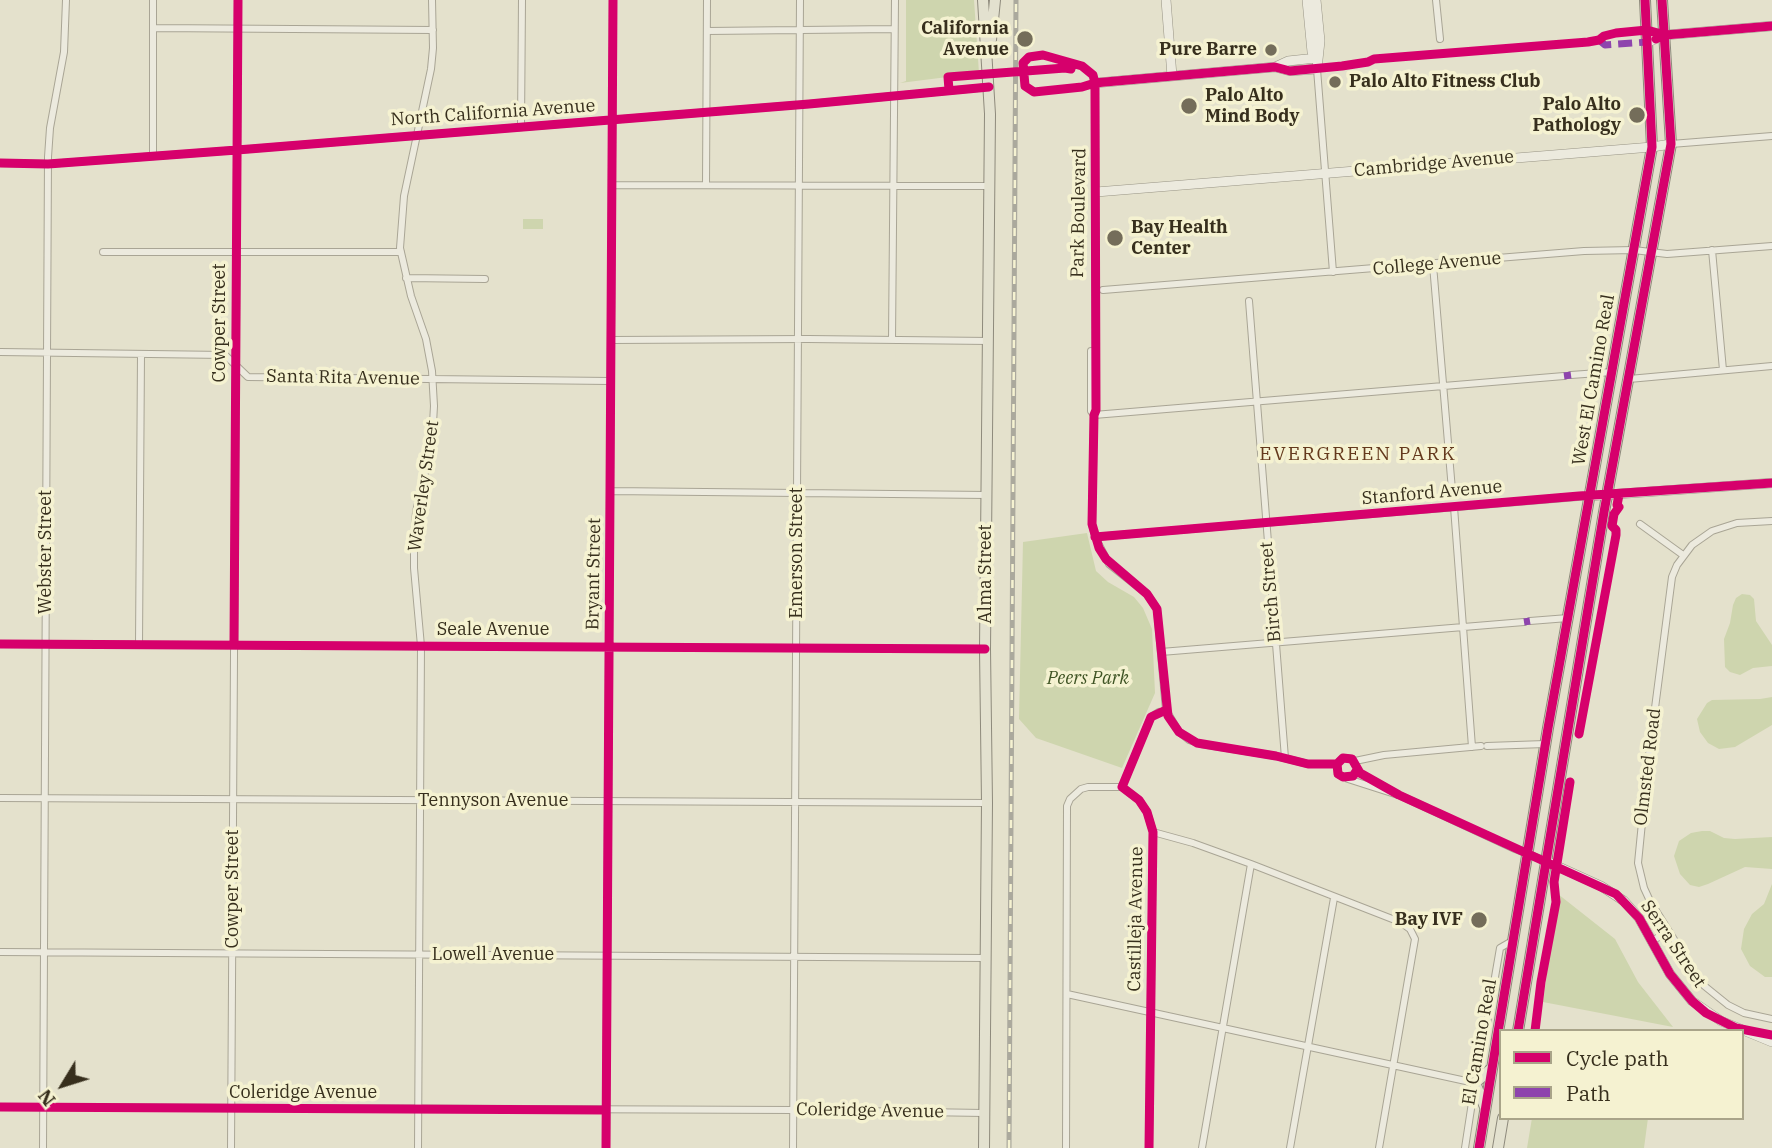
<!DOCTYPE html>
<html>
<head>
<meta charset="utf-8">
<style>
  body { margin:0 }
  #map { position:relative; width:1772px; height:1148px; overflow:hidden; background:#e4e1cc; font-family:"IBM Plex Serif",serif }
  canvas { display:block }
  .legend { position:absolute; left:1499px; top:1029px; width:245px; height:91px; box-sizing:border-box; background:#f5f2d1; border:2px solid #a9a489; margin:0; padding:9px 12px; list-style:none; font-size:21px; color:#372f1d }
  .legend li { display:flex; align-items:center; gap:14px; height:35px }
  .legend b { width:35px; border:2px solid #a9a489 }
  .north { position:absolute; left:28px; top:1050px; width:70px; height:70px; -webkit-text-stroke:5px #f5f2d1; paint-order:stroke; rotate:232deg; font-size:19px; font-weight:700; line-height:28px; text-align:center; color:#372f1d }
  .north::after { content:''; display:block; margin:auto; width:24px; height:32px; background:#372f1d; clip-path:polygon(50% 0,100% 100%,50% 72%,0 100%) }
</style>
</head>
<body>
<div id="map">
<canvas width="1772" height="1148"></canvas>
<ul class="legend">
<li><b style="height:9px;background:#d6006c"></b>Cycle path</li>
<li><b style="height:9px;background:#8e44ad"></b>Path</li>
</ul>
<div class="north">N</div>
</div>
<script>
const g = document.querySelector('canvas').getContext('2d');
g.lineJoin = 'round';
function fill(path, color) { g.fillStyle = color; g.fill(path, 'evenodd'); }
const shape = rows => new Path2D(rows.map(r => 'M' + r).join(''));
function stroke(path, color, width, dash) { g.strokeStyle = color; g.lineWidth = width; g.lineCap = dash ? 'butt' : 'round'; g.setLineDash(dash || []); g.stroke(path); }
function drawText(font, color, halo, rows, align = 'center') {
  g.font = font + ' "IBM Plex Serif",serif'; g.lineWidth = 7; g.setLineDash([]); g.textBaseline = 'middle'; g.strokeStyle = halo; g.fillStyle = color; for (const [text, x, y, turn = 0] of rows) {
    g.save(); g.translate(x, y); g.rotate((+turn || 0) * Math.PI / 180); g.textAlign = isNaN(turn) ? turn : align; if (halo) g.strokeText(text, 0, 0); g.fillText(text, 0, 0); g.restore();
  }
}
const green = shape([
  [906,0,974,0,979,73,900,83,906,81],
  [523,219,543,219,543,229,523,229],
  [1087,533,1096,571,1108,582,1134,597,1143,608,1152,629,1155,693,1122,768,1036,738,1019,719,1023,542],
  [1742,594,1750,595,1754,599,1756,621,1772,645,1772,666,1753,668,1740,675,1730,672,1725,667,1724,639,1730,623,1733,605,1736,598],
  [1772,697,1772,725,1735,747,1719,749,1708,743,1700,732,1697,719,1707,703,1712,700,1760,699],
  [1702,831,1710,831,1724,838,1735,839,1772,837,1772,869,1745,867,1708,884,1699,887,1690,885,1680,874,1674,856,1679,841,1691,833],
  [1772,884,1772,977,1765,977,1750,966,1741,949,1744,929,1752,914,1764,904],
  [1558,894,1615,939,1638,982,1673,1027,1543,1002],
  [1532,1118,1648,1118,1644,1148,1527,1148]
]);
const street = shape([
  [1436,0,1440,39],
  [153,28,433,30],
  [707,31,894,29],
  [1317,69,1333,272],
  [1095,83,1096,410,1094,415,1092,524,1095,537,1109,564,1147,594,1157,609,1166,710,1179,732,1189,740,1201,744,1276,756,1308,764,1337,764],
  [521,126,522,0],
  [1671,144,1772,136],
  [153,155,153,0],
  [0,163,48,164,237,150,809,104,989,87],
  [612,185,990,186],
  [706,185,707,0],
  [1712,250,1723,370],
  [103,252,401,252],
  [1433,265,1452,490],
  [406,278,485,279],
  [1103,290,1584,251,1634,250,1667,254,1772,246],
  [1249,301,1285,758],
  [611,340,808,339,989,341],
  [892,340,895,0],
  [1091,351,1091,411,1094,415],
  [0,352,225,355,248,377,610,381],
  [1571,375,1612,372],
  [1629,379,1772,366],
  [1094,415,1564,376],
  [610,491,987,495],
  [1454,507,1472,747],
  [1772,521,1737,523,1712,531,1692,545,1677,565,1672,577,1648,762,1638,863,1644,888,1650,901,1702,984,1728,1005,1744,1013,1772,1019],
  [1640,524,1683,555],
  [1095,537,1589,496],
  [1530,621,1568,618],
  [0,644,985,649],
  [139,644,141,354],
  [1161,652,1524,622],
  [1487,746,1545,744],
  [1355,761,1384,755,1481,746],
  [1357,770,1353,776,1343,777,1338,774,1337,764,1343,758,1352,759,1360,773,1399,795,1515,849,1546,861],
  [1348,779,1398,795],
  [0,798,987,803],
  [1153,832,1193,843,1251,864,1400,922,1410,929,1415,939,1379,1148],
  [1651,941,1669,932],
  [0,952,986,958],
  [1067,994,1475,1083],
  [0,1107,794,1110,984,1113],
  [43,1148,48,157,50,128,64,52,66,0],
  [231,1148,238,0],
  [418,1148,421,646,414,568,414,539,416,512,432,441,434,406,432,371,426,339,411,296,400,248,404,196,431,69,433,48,432,0],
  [606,1148,613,0],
  [793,1148,800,0],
  [1066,1148,1067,806,1070,799,1081,789,1088,787,1122,787],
  [1149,1148,1153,832,1147,812,1139,800,1122,787,1151,717,1159,712],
  [1202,1148,1251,864],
  [1290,1148,1334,898],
  [1465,1148,1475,1083,1480,1064,1500,948,1512,941]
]);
const secondary = shape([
  [1166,0,1172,76],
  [1307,0,1312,52,1316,58],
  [1648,42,1665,35,1772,26],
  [1275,67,1288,61,1316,58],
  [1095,83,1275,67,1290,71,1317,69,1320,41,1316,0],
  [1096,192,1652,147,1671,144],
  [1589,496,1772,483],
  [1546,861,1601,886,1624,901,1639,918,1670,974,1692,1001,1721,1021,1772,1042]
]);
const primary = shape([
  [983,0,990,114,985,649,987,803,984,1148],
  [991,40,995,0],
  [1518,1031,1604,512,1671,144,1662,0],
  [1485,1107,1475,1083,1492,1068],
  [1479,1148,1548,728,1652,147,1645,0],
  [1498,1148,1503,1118]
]);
const rail = shape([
  [1009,1148,1016,0]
]);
const quiet = shape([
  [1599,40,1605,45,1648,42],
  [1564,376,1571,375],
  [1524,622,1530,621]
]);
const cycleway = shape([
  [1656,39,1665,35,1772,26],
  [949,90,948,77,1065,68,1071,69],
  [0,163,48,164,237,150,809,104,989,87],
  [1095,537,1579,496,1772,483],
  [0,644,985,649],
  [234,645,238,0],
  [1579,734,1616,535,1616,530,1612,526,1614,514,1619,507,1617,505,1619,495],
  [1337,764,1308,764,1276,756,1197,743,1179,732,1168,716,1157,609,1147,594,1106,559,1099,548,1092,524,1094,415,1096,410,1095,94,1095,83,1093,75,1082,66,1043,55,1029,57,1023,63,1025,86,1034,92,1082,87,1095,83,1105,82,1275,67,1290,71,1342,66,1368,62,1374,59,1588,42,1599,40,1604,36,1616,33,1647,30,1665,35],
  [1357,770,1353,776,1343,777,1338,774,1337,764,1343,758,1352,759,1360,773,1399,795,1616,894,1639,918,1670,974,1692,1001,1706,1013,1736,1028,1772,1035],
  [1518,1031,1604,512,1671,144,1662,0],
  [1535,1031,1541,982,1556,902,1554,882,1570,782],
  [0,1107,606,1110],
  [606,1148,613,0],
  [1149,1148,1153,832,1147,812,1139,800,1122,787,1151,717,1166,710],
  [1479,1148,1548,728,1652,147,1645,0]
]);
const markers = [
  [1025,39,9,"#746d5a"],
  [1271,50,7,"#746d5a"],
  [1335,82,7,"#746d5a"],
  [1189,106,9,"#746d5a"],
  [1637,115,9,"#746d5a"],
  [1115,238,9,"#746d5a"],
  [1479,920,9,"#746d5a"]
];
const poiNames = [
  ["California",1009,29],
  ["Avenue",1009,50],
  ["Pure Barre",1257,50],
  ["Palo Alto Fitness Club",1349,82,"left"],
  ["Palo Alto",1205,96,"left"],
  ["Mind Body",1205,117,"left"],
  ["Palo Alto",1621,105],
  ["Pathology",1621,126],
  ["Bay Health",1131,228,"left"],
  ["Center",1131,249,"left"],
  ["Bay IVF",1463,920]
];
const streetNames = [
  ["North California Avenue",493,113,-4],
  ["Cambridge Avenue",1434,164,-5],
  ["Park Boulevard",1079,213,-89],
  ["College Avenue",1437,264,-5],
  ["Cowper Street",220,323,-90],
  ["Santa Rita Avenue",343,378,1],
  ["West El Camino Real",1594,380,-80],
  ["Waverley Street",424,486,-82],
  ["Stanford Avenue",1432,493,-5],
  ["Webster Street",46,552,-90],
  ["Emerson Street",797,553,-90],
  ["Bryant Street",594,574,-89],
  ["Alma Street",986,574,-90],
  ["Birch Street",1271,592,-95],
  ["Seale Avenue",493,630],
  ["Olmsted Road",1648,767,-83],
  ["Tennyson Avenue",493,801],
  ["Cowper Street",233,889,-90],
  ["Castilleja Avenue",1136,919,-89],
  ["Serra Street",1673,944,56],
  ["Lowell Avenue",493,955],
  ["El Camino Real",1480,1042,-80],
  ["Coleridge Avenue",303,1093],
  ["Coleridge Avenue",870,1111,1]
];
const parkNames = [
  ["Peers Park",1088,679]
];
const neighbourhoodNames = [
  ["EVERGREEN PARK",1358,455]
];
fill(green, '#ced5ae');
stroke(street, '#a9a595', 8);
stroke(secondary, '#989485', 10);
stroke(primary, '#8e8a7c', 12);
stroke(street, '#eceade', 6);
stroke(secondary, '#eceade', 9);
stroke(primary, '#e3e1cf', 10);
stroke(rail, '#aba99d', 5);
stroke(rail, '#f5f2d1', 2.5, [8]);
stroke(quiet, '#8e44ad', 7, [14, 7]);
stroke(cycleway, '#d6006c', 9);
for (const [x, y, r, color] of markers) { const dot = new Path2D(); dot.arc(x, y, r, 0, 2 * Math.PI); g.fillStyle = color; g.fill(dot); stroke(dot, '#f5f2d1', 2.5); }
drawText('bold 18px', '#372f1d', '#f5f2d1', poiNames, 'right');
drawText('18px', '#372f1d', '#f5f2d1', streetNames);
drawText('italic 18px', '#3f5424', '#f5f2d1', parkNames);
g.letterSpacing = '2px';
drawText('19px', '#64391d', '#f5f2d1', neighbourhoodNames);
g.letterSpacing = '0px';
</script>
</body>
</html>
